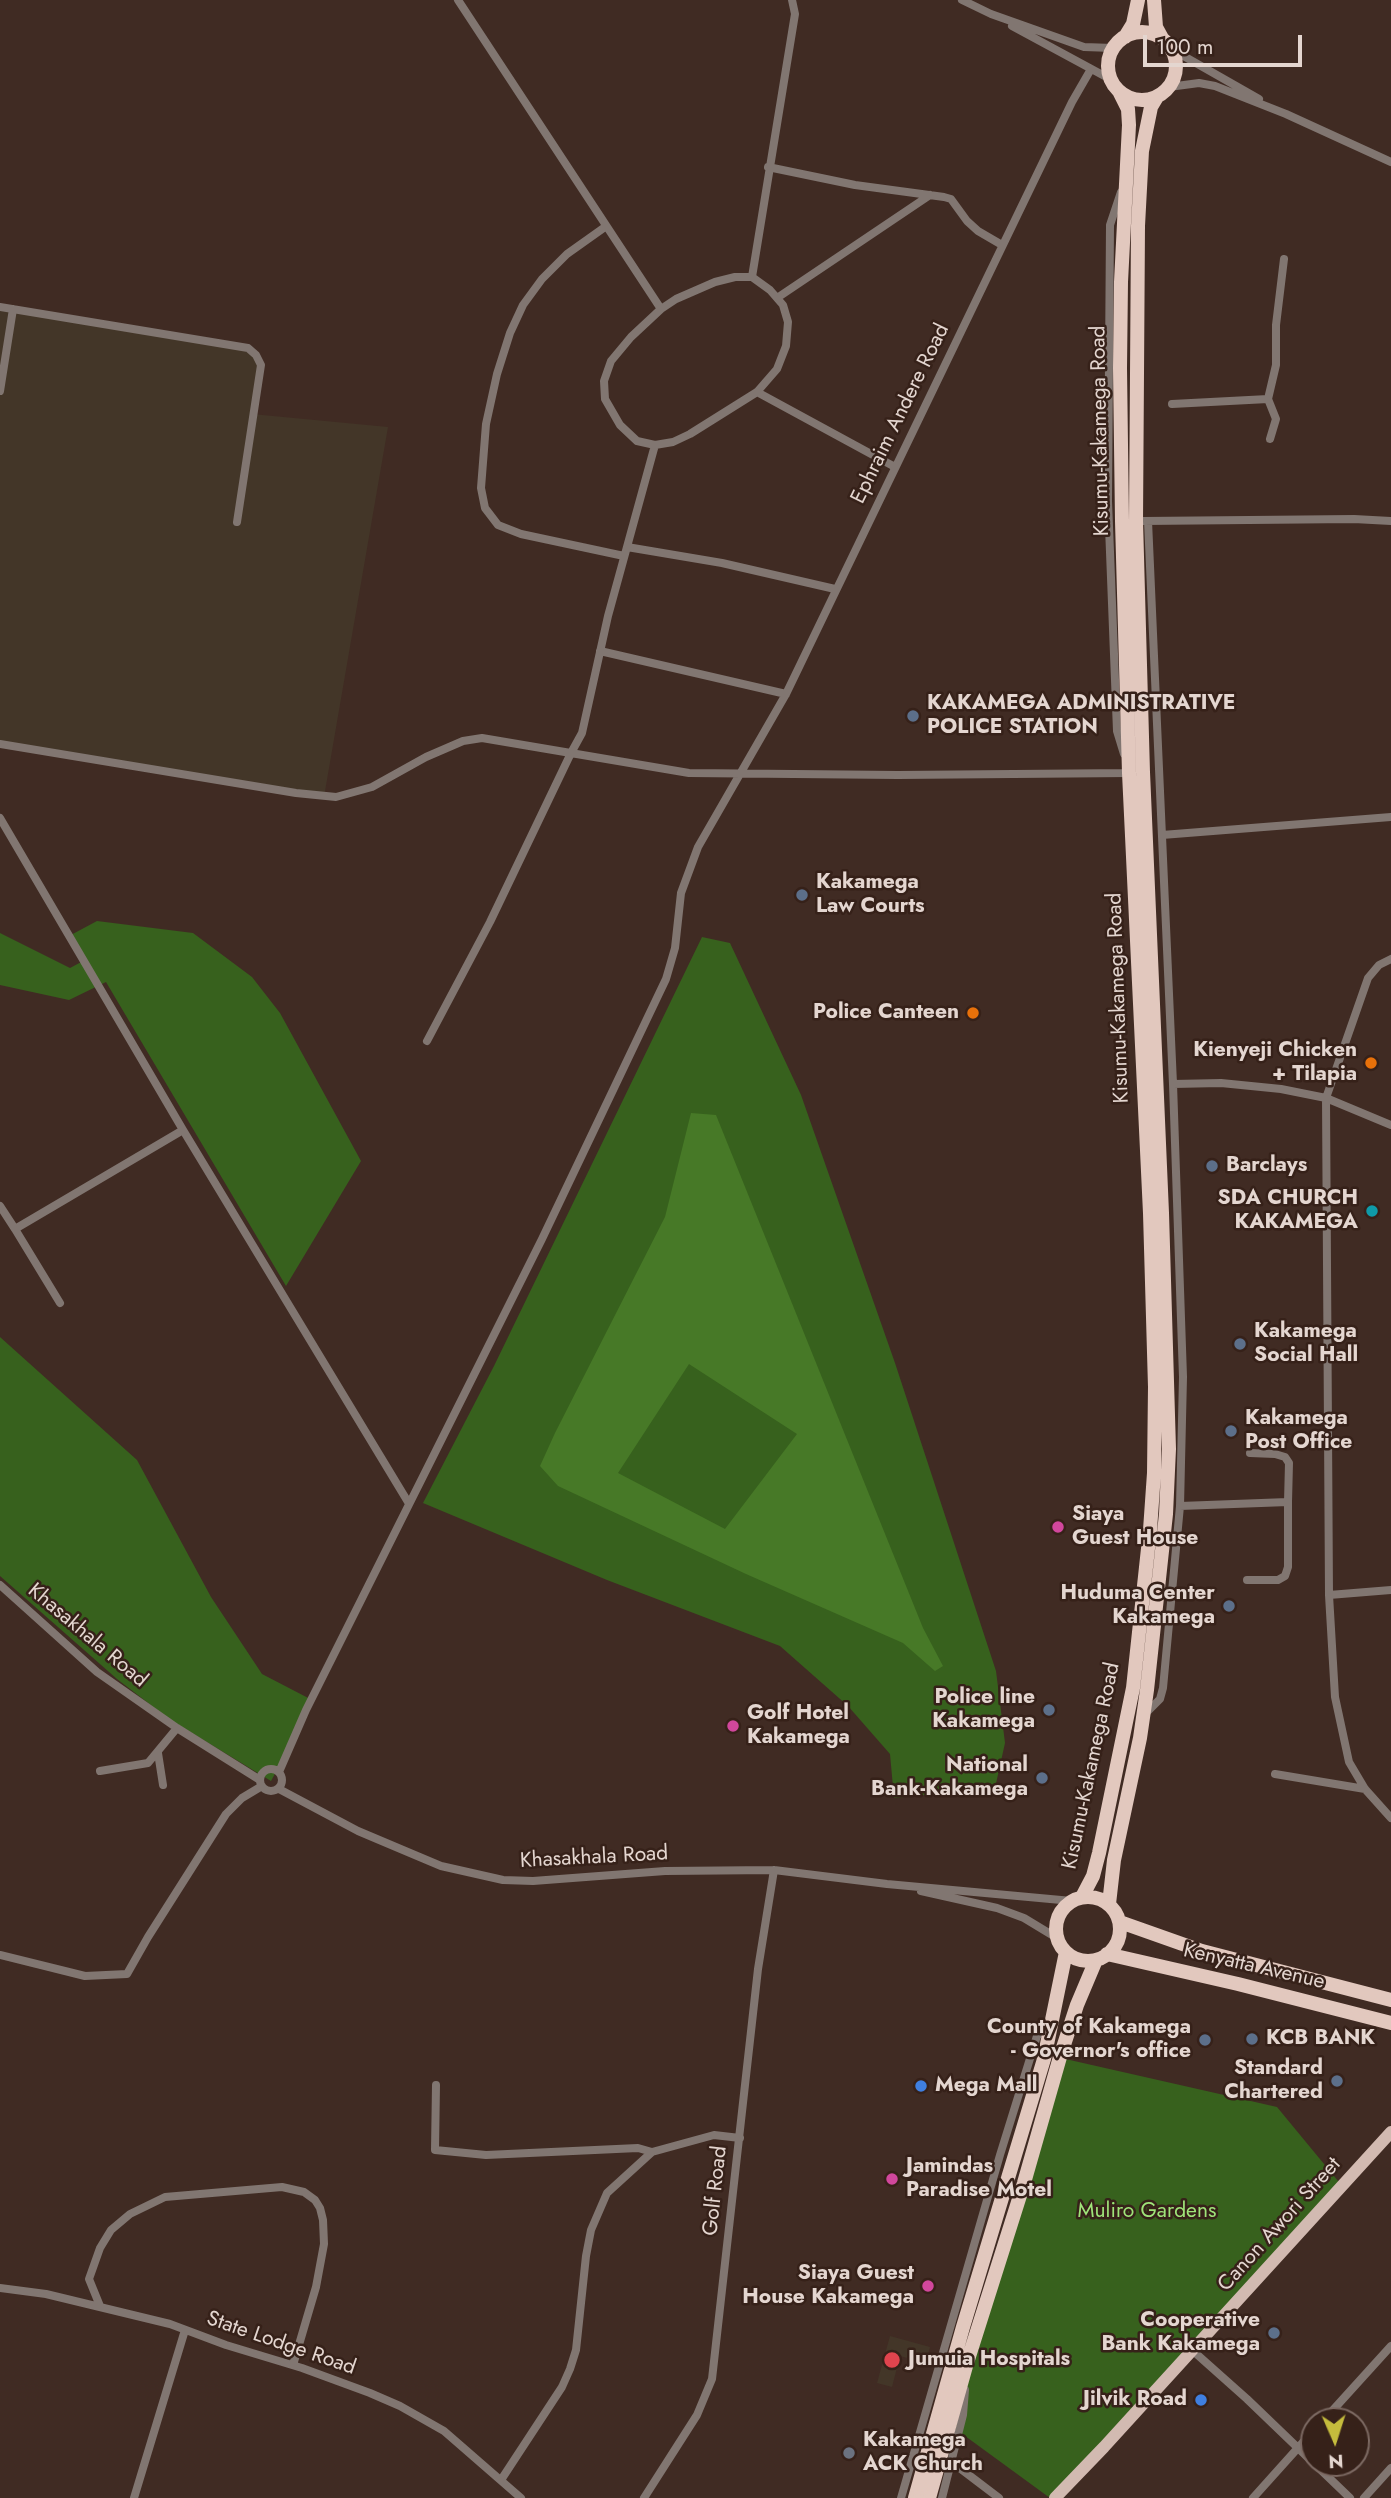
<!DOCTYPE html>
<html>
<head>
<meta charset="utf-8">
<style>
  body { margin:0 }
  #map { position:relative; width:1391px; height:2498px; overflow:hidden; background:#402b23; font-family:Jost,sans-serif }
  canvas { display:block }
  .north { position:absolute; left:1300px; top:2407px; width:70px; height:70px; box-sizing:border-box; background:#362119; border:2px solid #7c6962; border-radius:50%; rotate:177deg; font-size:19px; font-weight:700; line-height:28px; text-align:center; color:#e4d6d0 }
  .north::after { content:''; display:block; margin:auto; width:24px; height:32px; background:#c5bc3d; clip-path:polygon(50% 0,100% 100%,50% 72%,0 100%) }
  .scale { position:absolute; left:1143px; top:35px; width:159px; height:32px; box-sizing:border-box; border:4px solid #e4d6d0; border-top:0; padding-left:9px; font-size:21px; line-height:24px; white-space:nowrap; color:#e4d6d0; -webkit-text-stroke:5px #362119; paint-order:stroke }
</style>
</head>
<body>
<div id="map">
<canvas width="1391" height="2498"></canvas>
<div class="north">N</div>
<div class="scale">100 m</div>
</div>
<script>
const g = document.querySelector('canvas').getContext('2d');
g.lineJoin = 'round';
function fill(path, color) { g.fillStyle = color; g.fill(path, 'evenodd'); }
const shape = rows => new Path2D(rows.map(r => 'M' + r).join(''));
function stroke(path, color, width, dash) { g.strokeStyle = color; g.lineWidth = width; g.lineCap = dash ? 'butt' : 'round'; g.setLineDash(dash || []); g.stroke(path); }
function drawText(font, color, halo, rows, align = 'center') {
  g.font = font + ' Jost,sans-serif'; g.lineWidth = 5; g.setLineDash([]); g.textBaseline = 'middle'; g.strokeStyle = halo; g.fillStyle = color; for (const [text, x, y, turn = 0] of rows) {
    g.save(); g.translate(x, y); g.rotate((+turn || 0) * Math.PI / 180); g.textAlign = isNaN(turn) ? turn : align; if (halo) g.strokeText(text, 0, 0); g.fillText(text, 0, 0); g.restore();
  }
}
const medical = shape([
  [0,308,245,349,259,363,252,414,388,427,324,797,0,741],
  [890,2336,930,2347,926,2363,900,2356,892,2387,877,2383]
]);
const green = shape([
  [97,921,193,933,252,977,280,1013,361,1161,286,1286,106,982,69,1000,0,985,0,933,70,968,85,960,69,936],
  [702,937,730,943,801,1095,895,1363,996,1671,1005,1743,995,1788,894,1798,890,1754,848,1706,780,1646,607,1580,423,1503,494,1366],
  [0,1337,137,1460,211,1597,262,1674,314,1701,271,1781,169,1719,117,1679,0,1576],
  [1061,2058,1277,2107,1343,2187,1050,2498,950,2425]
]);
const forest = shape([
  [691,1113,716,1115,923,1628,943,1666,935,1671,903,1643,746,1574,558,1486,540,1466,555,1433,665,1217],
  [689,1364,797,1434,725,1529,618,1473]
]);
const minor = shape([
  [458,0,661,309],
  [962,0,991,14,1084,47,1113,48],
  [1012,26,1110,79],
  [1173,50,1259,99],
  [1169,87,1199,83,1215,86,1286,114,1391,162],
  [768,167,855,185,944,197,951,199,967,221,978,231,1002,245],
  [1121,192,1110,225,1108,501,1117,731,1124,754],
  [605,227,567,254,542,279,523,305,510,333,497,374,486,424,481,488,485,508,498,525,521,534,624,556],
  [735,277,752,277,770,290,783,305,788,322,786,346,777,369,757,392,690,434,673,442,655,445,637,441,620,425,605,399,604,381,611,361,631,337,661,309,676,299,715,282,735,277],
  [752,277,795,14,792,0],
  [777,298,930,195],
  [0,307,248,348,256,355,261,365,237,522],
  [0,391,13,309],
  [757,392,895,467],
  [1268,399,1276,419,1270,439],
  [1172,404,1268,399,1276,365,1276,325,1284,259],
  [1143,521,1354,519,1391,521],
  [627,547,722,563,835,589],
  [600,651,786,694],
  [0,744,296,793,336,797,372,787,426,757,463,741,482,738,689,773,898,775,1129,773,1128,770],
  [0,818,183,1130,408,1502],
  [1162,835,1391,817],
  [1391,959,1379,965,1368,978,1326,1098,1329,1595,1335,1697,1349,1762,1365,1789,1391,1818],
  [427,1041,490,922,571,753,582,733,608,616,655,445],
  [1173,1084,1221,1083,1281,1089,1326,1098,1391,1125],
  [0,1206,15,1229,183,1130],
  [15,1229,60,1303],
  [1250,1453,1275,1454,1285,1457,1289,1463,1288,1502],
  [1180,1506,1288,1502,1288,1567,1285,1576,1278,1580,1247,1580],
  [0,1585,97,1672,177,1728,260,1780],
  [1329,1595,1391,1590],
  [1145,1714,1160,1699,1163,1688,1180,1506,1183,1377,1173,1084,1148,521],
  [158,1753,163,1785],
  '260 1780a11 11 0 1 1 22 0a11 11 0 1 1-22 0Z',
  [100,1771,148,1763,177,1728],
  [279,1772,306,1710,542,1239,666,979,675,948,681,893,698,847,786,694,1072,102,1091,69],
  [1275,1774,1365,1789],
  [279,1789,358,1831,403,1850,441,1866,503,1880,533,1881,665,1871,774,1870,887,1884,1072,1901],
  [921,1891,997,1908,1024,1918,1057,1938],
  [0,1955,85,1976,127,1974,148,1937,226,1814,242,1798,262,1786],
  [436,2085,435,2150,486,2155,638,2148,652,2152],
  [0,2288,46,2294,170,2324,226,2345,302,2368,370,2393,400,2406,444,2431,521,2498],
  [100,2306,89,2279,100,2248,111,2230,130,2214,165,2197,282,2187,304,2192,315,2200,320,2208,323,2220,324,2244,316,2287,293,2365],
  [1192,2350,1247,2399,1350,2498],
  [1323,2421,1391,2346],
  [953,2463,999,2498],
  [501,2480,562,2387,570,2369,576,2350,586,2256,591,2230,607,2193,652,2152,714,2135,740,2138],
  [134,2498,185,2330],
  [644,2498,697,2415,712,2379,758,1969,774,1870],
  [901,2498,1000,2155,1037,2036,1049,2025],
  [942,2498,963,2415,965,2390],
  [1253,2498,1314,2430],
  [1364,2498,1391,2468]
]);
const primary = shape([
  [1055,2498,1104,2447,1391,2132]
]);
const trunk = shape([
  [1154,0,1156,27,1162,38],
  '1108 66a34 34 0 1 1 68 0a34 34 0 1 1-68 0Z',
  [1125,37,1133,24,1138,0],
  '1056 1929a32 32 0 1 1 64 0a32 32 0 1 1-64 0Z',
  [1082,1897,1093,1876,1099,1853,1133,1688,1150,1530,1154,1473,1155,1387,1150,1213,1129,773,1122,521,1120,368,1121,282,1129,125,1128,109,1119,91],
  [1109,1904,1114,1860,1140,1738,1147,1690,1166,1514,1169,1449,1162,1213,1143,772,1136,521,1138,226,1142,151,1151,107,1157,97],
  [1120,1922,1202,1951,1391,2000],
  [1107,1954,1238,1984,1391,2023],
  [915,2498,963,2327,1044,2059,1066,1952],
  [929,2498,966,2366,1024,2183,1060,2057,1077,2005,1096,1960]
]);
const markers = [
  [913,716,7,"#5c6f8a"],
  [802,895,7,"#5c6f8a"],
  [973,1013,7,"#e8710a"],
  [1371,1063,7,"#e8710a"],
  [1212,1166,7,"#5c6f8a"],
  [1372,1211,7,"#0f9aa8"],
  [1240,1344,7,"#5c6f8a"],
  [1231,1431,7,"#5c6f8a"],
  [1058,1527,7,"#d1479c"],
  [1229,1606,7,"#5c6f8a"],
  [1049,1710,7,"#5c6f8a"],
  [733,1726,7,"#d1479c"],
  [1042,1778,7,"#5c6f8a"],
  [1252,2039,7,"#5c6f8a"],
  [1205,2040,7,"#5c6f8a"],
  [1337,2081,7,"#5c6f8a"],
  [921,2086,7,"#3f7fe0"],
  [892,2179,7,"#d1479c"],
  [928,2286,7,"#d1479c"],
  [1274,2333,7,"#5c6f8a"],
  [892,2360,9,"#e0444e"],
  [1201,2400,7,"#3f7fe0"],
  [849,2453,7,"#6b7280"]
];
const streetNames = [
  ["Ephraim Andere Road",901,414,-64],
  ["Kisumu-Kakamega Road",1101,431,-91],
  ["Kisumu-Kakamega Road",1119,998,-92],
  ["Khasakhala Road",87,1636,40],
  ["Kisumu-Kakamega Road",1092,1766,-78],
  ["Khasakhala Road",594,1858,-3],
  ["Kenyatta Avenue",1254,1967,13],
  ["Golf Road",716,2191,-84],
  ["Canon Awori Street",1280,2225,-48],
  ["State Lodge Road",281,2344,19]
];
const poiNames = [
  ["KAKAMEGA ADMINISTRATIVE",927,704],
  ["POLICE STATION",927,728],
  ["Kakamega",816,883],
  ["Law Courts",816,907],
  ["Police Canteen",959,1013,"right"],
  ["Kienyeji Chicken",1357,1051,"right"],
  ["+ Tilapia",1357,1075,"right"],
  ["Barclays",1226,1166],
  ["SDA CHURCH",1358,1199,"right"],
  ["KAKAMEGA",1358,1223,"right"],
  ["Kakamega",1254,1332],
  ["Social Hall",1254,1356],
  ["Kakamega",1245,1419],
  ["Post Office",1245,1443],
  ["Siaya",1072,1515],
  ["Guest House",1072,1539],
  ["Huduma Center",1215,1594,"right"],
  ["Kakamega",1215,1618,"right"],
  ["Police line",1035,1698,"right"],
  ["Kakamega",1035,1722,"right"],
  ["Golf Hotel",747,1714],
  ["Kakamega",747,1738],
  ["National",1028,1766,"right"],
  ["Bank-Kakamega",1028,1790,"right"],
  ["County of Kakamega",1191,2028,"right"],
  ["- Governor's office",1191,2052,"right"],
  ["KCB BANK",1266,2039],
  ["Standard",1323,2069,"right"],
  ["Chartered",1323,2093,"right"],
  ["Mega Mall",935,2086],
  ["Jamindas",906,2167],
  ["Paradise Motel",906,2191],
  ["Siaya Guest",914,2274,"right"],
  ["House Kakamega",914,2298,"right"],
  ["Cooperative",1260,2321,"right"],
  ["Bank Kakamega",1260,2345,"right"],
  ["Jumuia Hospitals",908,2360],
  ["Jilvik Road",1187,2400,"right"],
  ["Kakamega",863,2441],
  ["ACK Church",863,2465]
];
const parkNames = [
  ["Muliro Gardens",1147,2212]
];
fill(medical, '#433628');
fill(green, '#37611d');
fill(forest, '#477927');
stroke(minor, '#817671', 8);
stroke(primary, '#d2bab1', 12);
stroke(trunk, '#e2c8be', 14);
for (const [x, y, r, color] of markers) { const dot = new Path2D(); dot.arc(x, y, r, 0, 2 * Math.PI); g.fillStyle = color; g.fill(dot); stroke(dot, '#362119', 2.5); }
drawText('21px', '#e4d6d0', '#362119', streetNames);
drawText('bold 21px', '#e4d6d0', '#362119', poiNames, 'left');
drawText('21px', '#9fe479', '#362119', parkNames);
</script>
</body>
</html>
